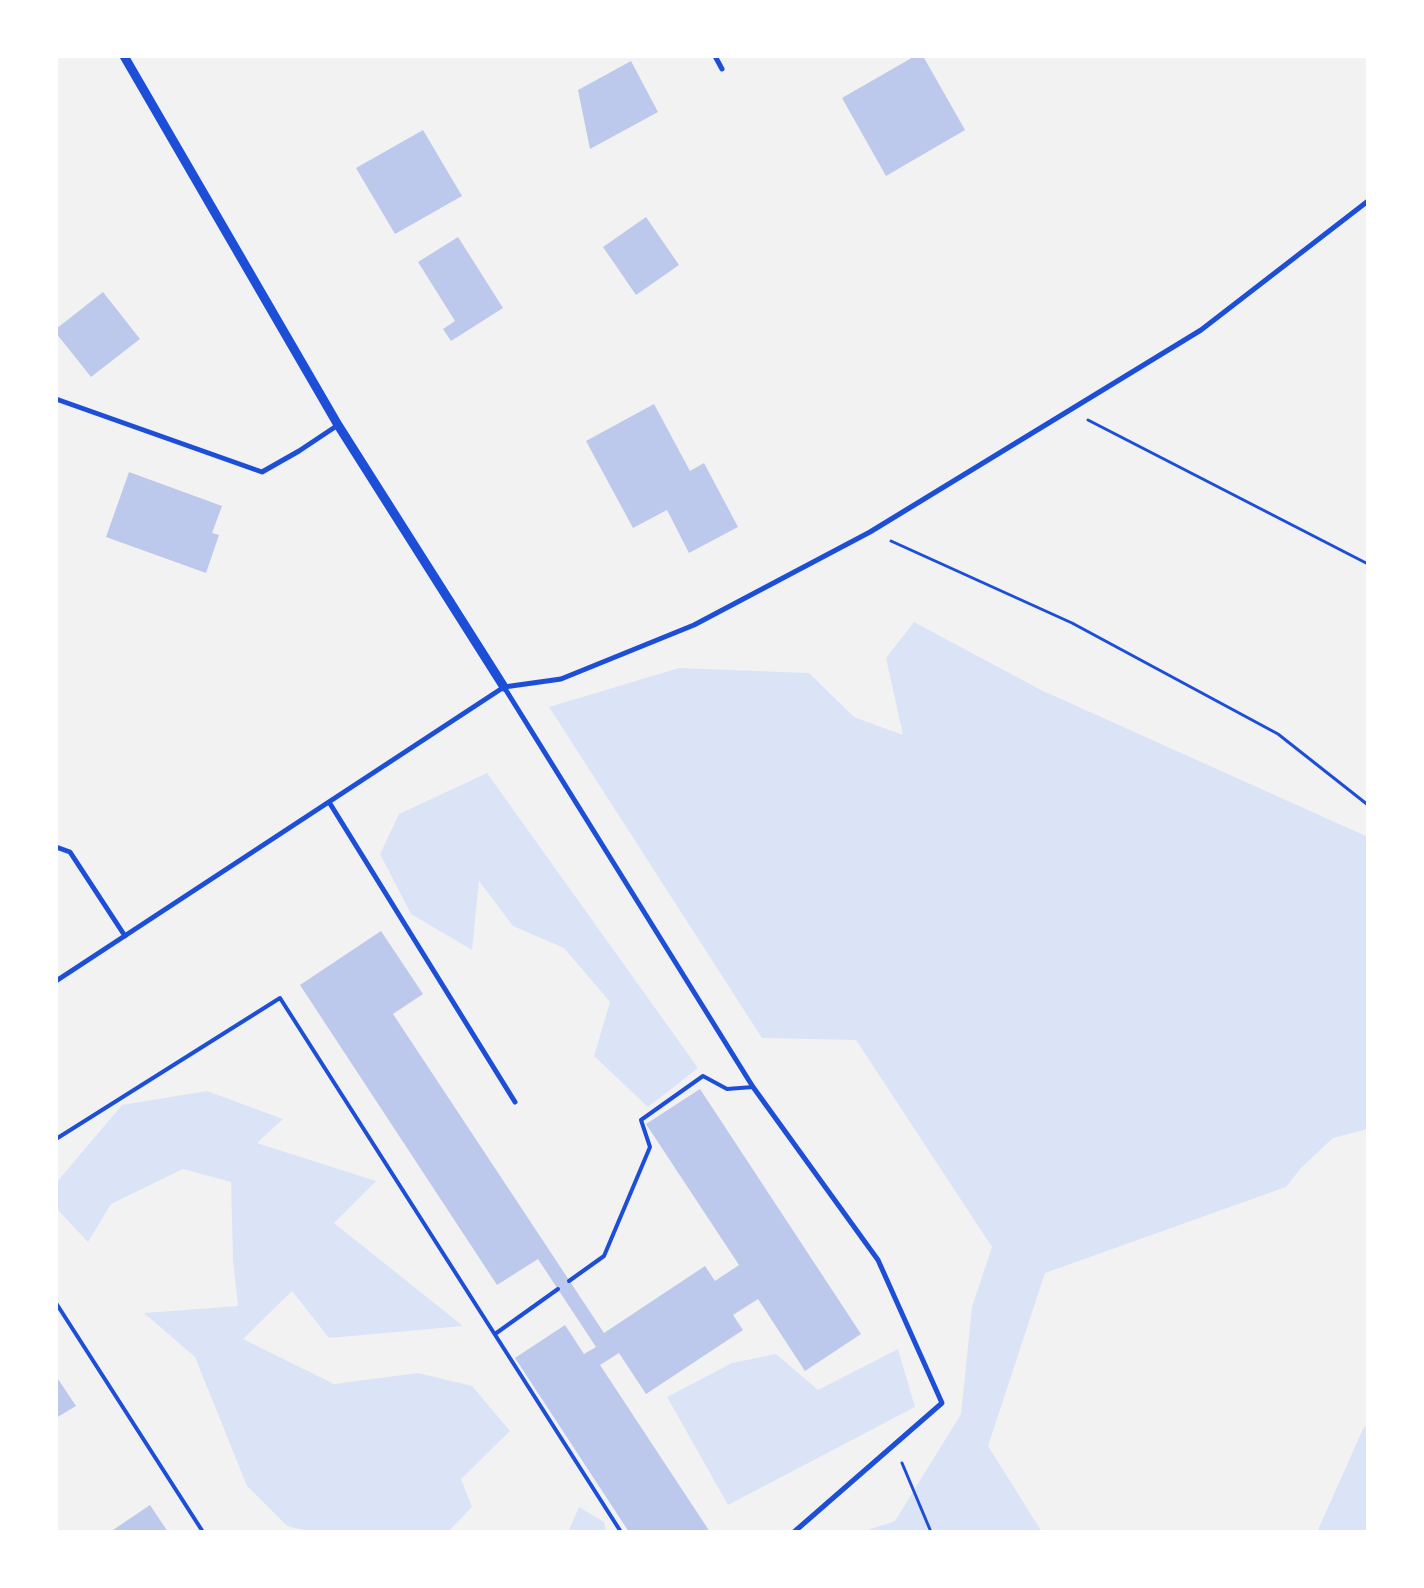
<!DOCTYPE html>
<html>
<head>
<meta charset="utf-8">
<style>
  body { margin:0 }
  #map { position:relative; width:1424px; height:1588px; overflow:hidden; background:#f2f2f2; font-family:Commissioner,sans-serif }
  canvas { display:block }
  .frame { position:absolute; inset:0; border:58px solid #fff; pointer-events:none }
</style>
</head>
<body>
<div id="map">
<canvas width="1424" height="1588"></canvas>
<div class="frame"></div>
</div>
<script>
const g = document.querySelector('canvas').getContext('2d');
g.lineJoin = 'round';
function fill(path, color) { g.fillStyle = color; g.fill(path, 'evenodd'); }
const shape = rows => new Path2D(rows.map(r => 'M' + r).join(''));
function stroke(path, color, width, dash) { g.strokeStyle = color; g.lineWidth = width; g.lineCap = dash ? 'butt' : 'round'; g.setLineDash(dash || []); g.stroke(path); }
const green = shape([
  [914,622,1041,690,1368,837,1368,1129,1333,1138,1301,1168,1286,1187,1045,1273,988,1446,1042,1532,861,1532,895,1521,961,1414,972,1307,992,1247,856,1040,762,1038,549,707,679,668,809,673,854,717,903,735,886,658],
  [487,773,698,1068,648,1107,594,1056,610,1002,564,948,513,926,479,881,472,950,411,914,380,854,399,814],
  [207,1091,283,1119,257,1143,376,1181,334,1223,463,1326,329,1338,292,1291,243,1339,334,1384,418,1373,472,1386,510,1431,461,1479,472,1507,449,1531,461,1532,311,1532,287,1526,247,1486,195,1357,144,1313,238,1306,233,1260,231,1182,183,1169,111,1204,88,1242,56,1208,56,1183,122,1105],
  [898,1349,915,1407,728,1505,667,1397,732,1363,776,1354,818,1390],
  [1368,1423,1368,1532,1317,1532,1363,1429],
  [579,1507,604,1522,606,1532,568,1532]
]);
const building = shape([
  [915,56,923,56,965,130,886,176,842,98],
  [631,61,658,112,590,149,578,90],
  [423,130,462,196,395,234,356,168],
  [646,217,679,265,636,295,603,247],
  [458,237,503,308,451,341,443,329,455,321,418,262],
  [103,292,140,339,91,377,56,333,56,329],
  [654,404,690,471,704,463,738,527,689,553,667,510,633,528,586,441],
  [129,472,222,506,212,533,219,535,206,573,106,537],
  [381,931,423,994,393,1014,604,1333,705,1266,715,1281,739,1265,646,1124,700,1089,861,1334,805,1371,758,1299,733,1315,743,1330,646,1394,619,1353,600,1365,710,1532,629,1532,515,1358,565,1325,584,1354,596,1347,538,1259,497,1285,300,985],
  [56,1376,76,1406,56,1418],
  [150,1505,168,1532,110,1532]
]);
const path = shape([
  [1088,420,1368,564],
  [891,541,1072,623,1278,734,1368,805],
  [902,1463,931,1532]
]);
const service = shape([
  [56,1139,280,998,621,1532],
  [569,1281,604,1256,650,1147,641,1120,703,1076,727,1089,753,1087],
  [56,1303,203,1532],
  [495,1334,558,1289]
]);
const minor = shape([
  [715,56,722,69],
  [56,399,262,472,299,451,338,425],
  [504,687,753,1087,878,1260,942,1403,794,1532],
  [329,802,515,1102],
  [56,847,70,852,125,936],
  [56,981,504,687,561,679,694,625,870,532,1201,330,1368,201]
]);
const tertiary = shape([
  [124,56,338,425,504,687]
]);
fill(green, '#dbe4f7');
fill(building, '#bdc9ec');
stroke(path, '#1d4ed8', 3);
stroke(service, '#1d4ed8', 4);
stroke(minor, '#1d4ed8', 5);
stroke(tertiary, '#1d4ed8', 9);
</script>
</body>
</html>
